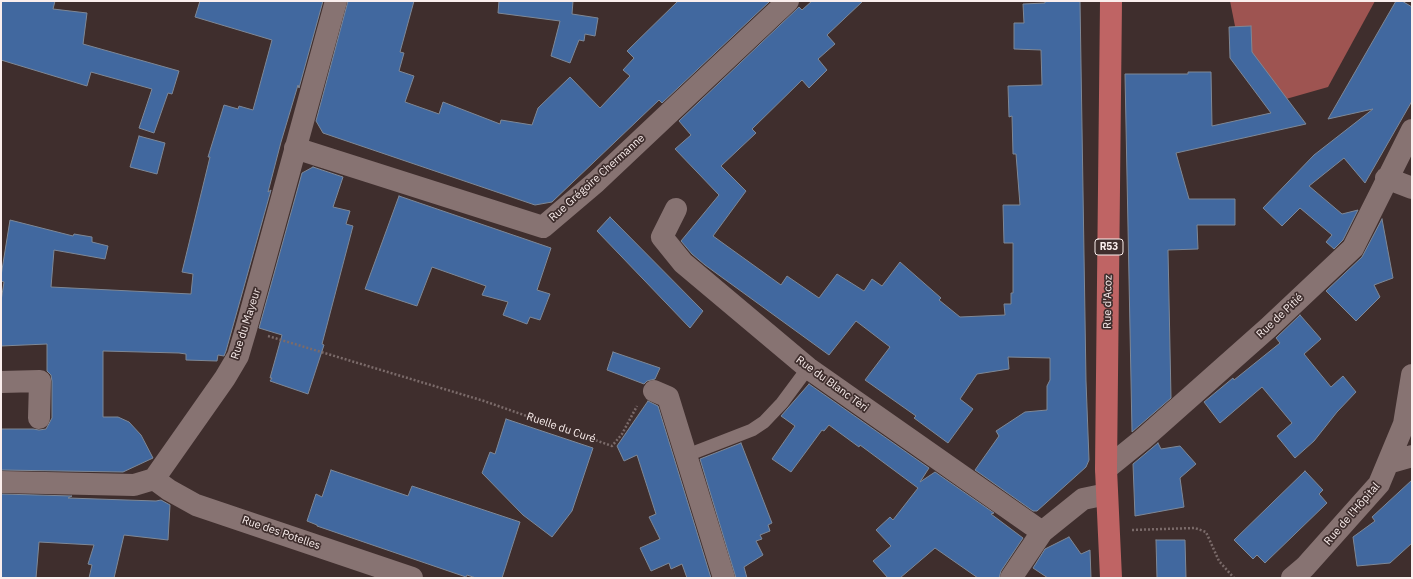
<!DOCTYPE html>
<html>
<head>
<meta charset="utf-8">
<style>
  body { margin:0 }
  #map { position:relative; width:1413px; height:579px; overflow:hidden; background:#3f2e2d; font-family:"IBM Plex Sans",sans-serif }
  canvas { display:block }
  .frame { position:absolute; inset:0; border:2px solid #faeeed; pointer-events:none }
</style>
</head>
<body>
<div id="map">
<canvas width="1413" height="579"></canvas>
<div class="frame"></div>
</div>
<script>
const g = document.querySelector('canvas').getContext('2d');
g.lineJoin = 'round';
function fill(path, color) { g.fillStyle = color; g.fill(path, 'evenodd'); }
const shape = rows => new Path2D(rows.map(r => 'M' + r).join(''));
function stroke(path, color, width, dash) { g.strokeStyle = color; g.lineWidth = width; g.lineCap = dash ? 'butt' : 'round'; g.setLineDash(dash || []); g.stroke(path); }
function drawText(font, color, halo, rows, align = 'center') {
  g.font = font + ' "IBM Plex Sans",sans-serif'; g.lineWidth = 3.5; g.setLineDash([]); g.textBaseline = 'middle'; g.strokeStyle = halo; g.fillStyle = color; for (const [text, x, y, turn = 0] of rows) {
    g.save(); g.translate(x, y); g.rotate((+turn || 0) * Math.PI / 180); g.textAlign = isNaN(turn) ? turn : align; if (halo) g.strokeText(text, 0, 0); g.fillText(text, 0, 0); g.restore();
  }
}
const forest = shape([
  [1230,1,1375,1,1328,87,1286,99,1244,71]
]);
const building = shape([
  [1,1,55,1,53,9,87,13,83,44,179,71,172,94,168,93,154,133,139,128,152,89,91,72,87,86,1,60,1,1],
  [200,1,323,1,299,88,298,85,281,142,268,192,271,190,226,351,224,356,218,355,217,361,186,360,186,354,179,353,103,351,103,417,118,417,129,422,141,435,153,458,123,472,1,470,1,429,33,429,39,430,46,429,52,418,52,381,51,375,47,371,47,344,1,346,1,301,4,282,1,281,1,276,10,220,73,236,74,234,92,237,92,242,108,246,105,259,54,250,51,287,191,294,193,274,182,272,210,157,208,157,224,105,238,109,239,106,253,110,272,40,195,17,200,1],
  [348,1,414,1,400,52,404,53,399,71,414,76,405,102,439,114,443,102,500,124,501,120,532,125,538,108,570,77,600,108,630,76,623,70,634,58,627,51,678,1,770,1,662,103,659,100,552,202,535,205,323,133,316,121,348,1],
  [499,1,573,1,572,14,598,18,595,36,585,34,584,41,579,40,570,63,551,56,560,21,498,13,499,1],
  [812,1,863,1,827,35,835,44,818,59,827,70,809,88,802,80,752,129,756,133,721,166,746,191,713,236,781,285,787,276,819,298,837,274,864,291,872,279,882,286,900,262,941,298,939,300,960,317,1005,315,1004,304,1011,304,1011,293,1013,293,1013,243,1004,243,1003,205,1020,205,1016,154,1013,154,1012,116,1009,117,1008,86,1042,85,1041,50,1014,49,1014,23,1024,23,1023,4,1045,3,1045,1,1080,1,1086,381,1089,460,1086,467,1037,511,1033,511,975,470,999,436,996,431,1025,412,1047,410,1047,386,1050,380,1050,358,1008,357,1009,369,977,374,960,399,973,409,948,443,914,418,916,416,865,380,890,347,856,321,829,355,705,265,692,254,681,241,719,195,675,149,691,135,679,121,799,7,802,10,812,1],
  [1396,1,1402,1,1412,7,1412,101,1365,183,1344,158,1309,186,1342,214,1358,210,1343,240,1334,249,1326,242,1332,235,1300,208,1282,226,1263,208,1314,155,1373,109,1328,119,1396,1],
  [1251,26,1252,52,1306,124,1176,153,1189,199,1235,199,1235,225,1197,225,1198,249,1168,250,1171,398,1132,432,1125,74,1188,74,1188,72,1211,72,1212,126,1271,113,1230,58,1229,27,1251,26],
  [139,136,165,143,157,174,130,167,139,136],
  [313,167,343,177,333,207,350,211,346,224,353,226,322,344,324,345,308,394,270,381,272,378,270,378,282,335,259,328,302,173,313,167],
  [399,196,551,248,537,290,550,294,540,320,530,317,527,324,503,315,508,302,482,295,486,286,432,267,417,306,365,289,399,196],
  [610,217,703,311,690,328,597,231,610,217],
  [1382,219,1393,278,1374,285,1380,297,1356,321,1326,291,1362,257,1382,219],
  [1300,315,1321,339,1304,354,1331,387,1343,376,1356,392,1337,412,1314,441,1295,458,1277,436,1292,423,1262,387,1220,423,1204,402,1233,378,1234,380,1280,343,1276,338,1300,315],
  [613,352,660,368,655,379,647,381,644,384,607,370,613,352],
  [809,384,929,468,920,482,935,472,994,513,991,514,1023,538,1001,571,999,578,978,578,935,548,900,578,888,578,873,561,891,546,876,530,890,517,893,520,918,488,860,445,859,447,829,425,824,431,822,430,791,472,772,459,795,426,781,416,809,384],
  [648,401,658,406,711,578,687,578,682,564,671,569,669,563,651,571,640,548,660,539,649,517,656,514,637,455,624,461,617,446,648,401],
  [506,419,593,448,572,511,552,537,523,515,482,473,490,452,495,454,506,419],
  [741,443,772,523,768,525,770,531,760,535,762,539,756,541,763,555,744,567,747,578,736,578,700,459,741,443],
  [1158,443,1161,449,1180,446,1196,464,1180,478,1184,507,1135,516,1133,464,1158,443],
  [331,470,408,496,412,486,520,522,502,578,476,578,467,575,466,577,317,526,317,525,307,521,316,494,322,497,331,470],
  [1305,471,1323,490,1319,494,1327,503,1265,563,1257,555,1253,559,1234,540,1305,471],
  [1412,480,1412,543,1390,563,1357,566,1353,537,1375,521,1372,517,1412,480],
  [1,494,72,496,68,498,156,501,161,500,170,505,168,540,124,535,114,578,89,578,92,565,88,564,94,545,39,542,36,578,1,578,1,494],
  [1069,537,1081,554,1090,550,1091,578,1048,578,1033,568,1045,549,1069,537],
  [1156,540,1185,540,1186,578,1157,578,1156,540]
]);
const path = shape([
  [268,336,484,401,612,446,622,434,637,406],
  [1132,530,1195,528,1206,532,1219,561,1234,578]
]);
const lane = shape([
  [685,456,752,430,764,422,782,403,808,368]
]);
const street = shape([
  [295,148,543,227,596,182,788,1],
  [1386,178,1412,188],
  [676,209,662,237,683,263,808,368,1042,532],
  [1,382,40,381,39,418],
  [654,391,668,397,724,578],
  [1388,463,1412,456],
  [1106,469,1143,439,1268,328,1353,248,1412,130],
  [154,479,169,490,196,505,412,578],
  [1,482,134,485,154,479,225,378,238,356,246,329,336,1],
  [1011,578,1042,532,1083,499,1107,494],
  [1292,578,1305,567,1379,484,1404,424,1412,375]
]);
const primary = shape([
  [1111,1,1106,469,1111,578]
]);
const shields = [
  [1109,247,28]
];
const shieldNames = [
  ["R53",1109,247]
];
const streetNames = [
  ["Rue Grégoire Chermanne",597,178,-42],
  ["Rue d'Acoz",1108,302,-89],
  ["Rue de Pitié",1280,316,-43],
  ["Rue du Mayeur",246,324,-72],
  ["Rue du Blanc Tèri",832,384,36],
  ["Ruelle du Curé",561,428,19],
  ["Rue de l'Hôpital",1352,514,-49],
  ["Rue des Potelles",281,533,19]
];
fill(forest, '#9e5451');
fill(building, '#41689f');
stroke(building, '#7e8897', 1);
stroke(path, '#7b6b6a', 2.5, [2, 2]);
stroke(lane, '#877372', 13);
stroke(street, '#877372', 22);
stroke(primary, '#bf6464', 22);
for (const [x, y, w] of shields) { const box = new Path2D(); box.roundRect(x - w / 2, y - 8, w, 16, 3); g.fillStyle = '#3f2e2d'; g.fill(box); stroke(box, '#faeeed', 1); }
drawText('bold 10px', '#faeeed', null, shieldNames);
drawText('11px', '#faeeed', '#3f2e2d', streetNames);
</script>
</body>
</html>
